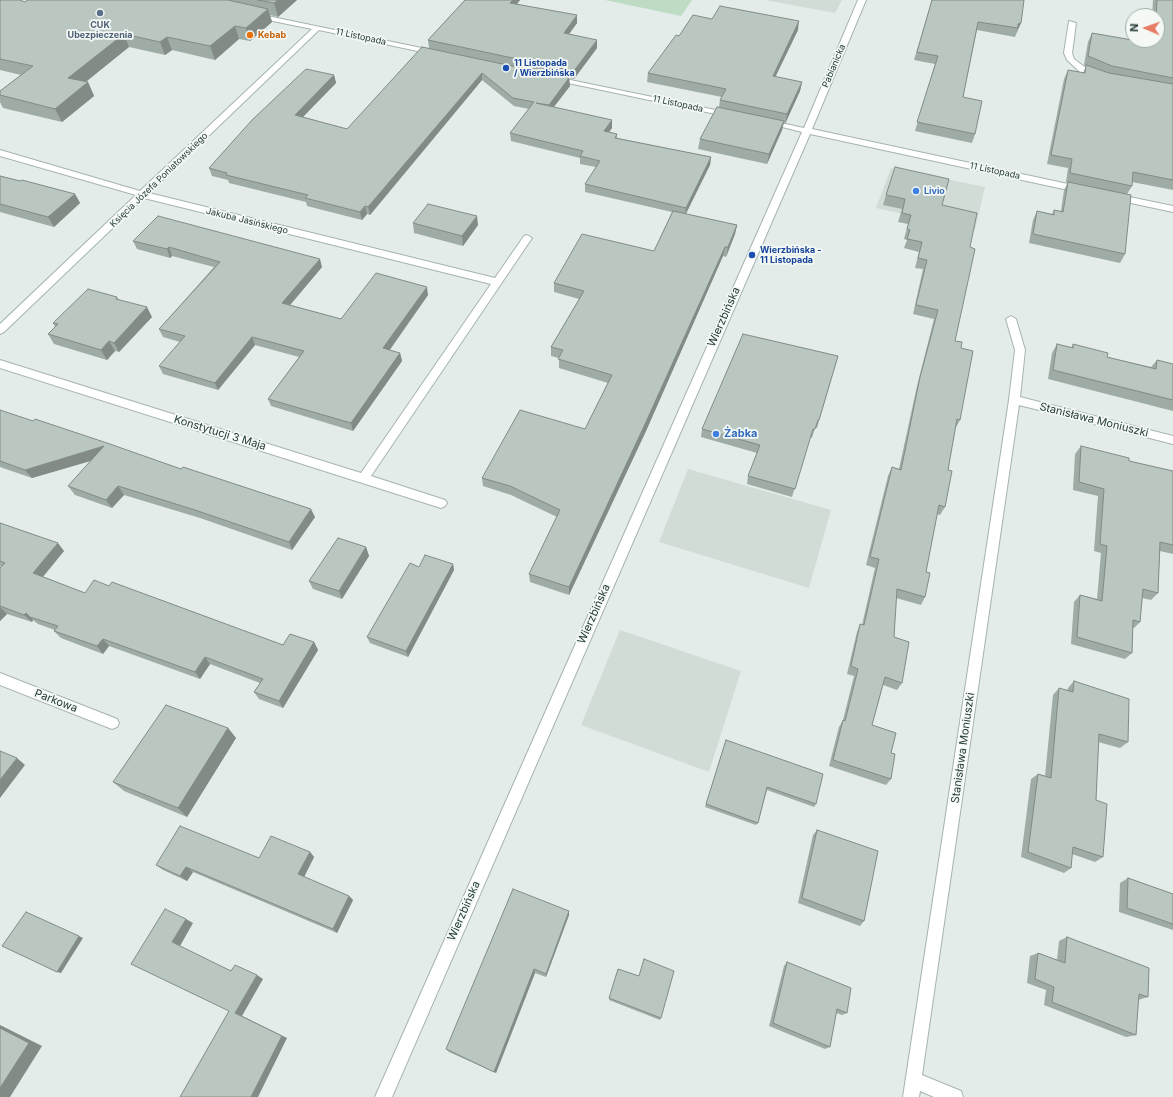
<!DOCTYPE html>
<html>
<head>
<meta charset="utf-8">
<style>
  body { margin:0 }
  #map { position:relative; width:1173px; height:1097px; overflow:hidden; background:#e3ece8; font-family:Inter,sans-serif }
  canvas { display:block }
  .north { position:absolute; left:1125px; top:8px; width:40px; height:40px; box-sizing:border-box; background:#f4f9f6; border:1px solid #a1ada8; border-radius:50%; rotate:272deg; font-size:11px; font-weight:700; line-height:16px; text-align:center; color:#243c34 }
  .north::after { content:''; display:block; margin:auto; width:14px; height:18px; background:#e97c65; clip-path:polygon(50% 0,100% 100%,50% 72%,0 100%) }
</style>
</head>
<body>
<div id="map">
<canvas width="1173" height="1097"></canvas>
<div class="north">N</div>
</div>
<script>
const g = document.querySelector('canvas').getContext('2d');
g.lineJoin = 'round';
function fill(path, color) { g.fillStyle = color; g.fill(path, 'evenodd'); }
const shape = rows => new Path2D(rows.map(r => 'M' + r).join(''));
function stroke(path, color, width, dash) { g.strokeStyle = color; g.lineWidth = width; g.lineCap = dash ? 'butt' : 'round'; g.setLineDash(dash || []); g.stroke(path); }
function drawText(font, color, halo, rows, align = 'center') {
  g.font = font + ' Inter,sans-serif'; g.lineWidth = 3.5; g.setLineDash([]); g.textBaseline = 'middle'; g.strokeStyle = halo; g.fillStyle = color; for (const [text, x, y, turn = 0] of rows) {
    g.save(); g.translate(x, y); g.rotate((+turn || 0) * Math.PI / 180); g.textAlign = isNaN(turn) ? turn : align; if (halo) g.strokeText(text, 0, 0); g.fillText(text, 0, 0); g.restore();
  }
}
const built = shape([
  [765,0,842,0,835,13],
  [891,168,985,187,975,230,876,208],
  [688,469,831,510,809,588,659,542],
  [620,630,741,671,709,772,581,725]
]);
const green = shape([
  [605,0,692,0,681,16]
]);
const minor = shape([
  [858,0,866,0,812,129,1082,187,1086,190,1082,193,810,134,392,1097,375,1097,802,132,763,122,767,120,804,128,858,0],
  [253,13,436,51,440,53,436,55,319,30,149,193,495,278,524,236,527,235,532,238,371,476,445,500,447,503,445,506,441,508,0,368,0,360,361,473,491,284,144,198,4,332,0,334,0,324,136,195,0,156,0,150,140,191,312,29,253,17,253,13],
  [1069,21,1076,23,1072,53,1074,59,1086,68,1102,74,1102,78,1096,78,1080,72,1067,60,1064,53,1069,21],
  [551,76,730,113,734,115,730,117,554,80,551,80,551,76],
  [1115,194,1173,206,1173,212,1112,199,1112,195,1115,194],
  [1011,316,1016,319,1025,350,1020,397,1173,436,1173,444,1019,405,922,1075,961,1091,963,1097,934,1097,920,1091,919,1097,903,1097,1009,400,1015,350,1006,319,1011,316],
  [0,673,117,719,119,723,117,727,112,729,0,685,0,673]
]);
const wall = shape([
  [0,0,25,2,27,0,297,0,278,17,270,15,272,22,250,41,239,39,215,60,172,50,165,55,129,47,86,82,88,82,94,96,62,122,3,108,0,102,0,91,21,75,0,70],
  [465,0,520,0,517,4,577,23,569,34,597,48,574,79,569,78,570,86,554,107,612,128,609,132,617,134,617,138,711,157,710,165,686,214,737,225,735,234,726,257,723,256,646,431,569,595,530,582,529,574,557,517,511,495,483,486,482,478,585,429,608,383,559,368,559,358,551,356,551,347,579,299,554,292,554,283,654,251,672,212,585,192,585,184,596,167,580,164,580,158,511,141,510,133,529,109,514,106,482,80,370,215,367,214,362,220,307,206,306,202,229,183,228,180,212,176,209,168,334,75,336,83,303,117,347,129,429,48,428,40],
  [932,0,1021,23,1015,37,977,30,963,97,975,134,972,143,915,131,935,64,914,60],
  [1153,0,1173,0,1173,190,1132,182,1132,186,1127,194,1125,254,1120,263,1029,243,1033,220,1037,211,1052,214,1054,210,1061,211,1064,190,1068,182,1066,182,1068,168,1047,164,1064,79,1068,70,1083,73,1086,66,1084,65,1088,42,1092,33,1151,43,1151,40,1157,40,1157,16,1152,16],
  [712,19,798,30,775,77,802,82,800,91,785,124,784,123,782,130,767,164,698,149,700,139,719,107,720,100,722,97,647,82,648,73,679,36],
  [0,176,20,181,75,194,80,203,54,227,0,212],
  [886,195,942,205,970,247,955,341,961,348,960,420,955,429,948,470,945,507,940,515,937,514,926,572,925,597,921,605,896,598,894,637,902,683,897,690,883,685,872,725,891,753,891,779,886,785,829,766,839,727,843,720,854,676,847,674,857,632,860,624,862,625,875,568,866,565,888,476,892,467,899,469,917,386,934,319,913,314,923,269,915,268,919,252,904,248,907,240,904,239,908,224,898,222,902,209,883,205],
  [413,223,478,225,463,246,414,233],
  [133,241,322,267,290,305,341,319,428,295,390,350,400,353,402,361,353,431,271,406,268,399,299,357,255,345,218,390,163,374,159,366,180,342,163,337,159,329,214,267,172,256,170,258,137,249],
  [117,297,118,299,152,317,119,352,115,351,107,360,54,344,48,334,55,327,53,323],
  [1057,344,1071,348,1073,344,1107,357,1151,367,1157,360,1173,364,1173,411,1048,379,1052,353],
  [838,356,817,428,815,428,812,438,810,437,792,497,747,484,748,476,757,453,701,437,702,429],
  [0,410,315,517,292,550,200,518,124,495,112,508,75,495,68,486,91,461,32,478,0,467],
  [1081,446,1129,461,1173,471,1173,554,1160,551,1158,593,1151,600,1142,598,1140,622,1134,628,1133,628,1132,653,1125,659,1071,644,1074,602,1080,595,1097,599,1101,553,1094,551,1098,496,1073,490,1075,454],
  [0,523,64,551,43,577,85,593,283,645,314,642,318,650,283,708,259,699,254,692,260,683,210,664,200,679,109,646,103,654,61,638,54,631,55,630,38,624,33,620,32,622,7,614,0,621,0,568,1,566,0,566],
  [366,547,369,556,342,599,313,589,309,581],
  [453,564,454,570,408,657,370,643,367,637,419,567],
  [1074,681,1128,742,1120,748,1098,742,1096,800,1103,857,1095,862,1072,854,1071,868,1064,873,1021,857,1031,779,1038,774,1045,776,1053,695,1059,688,1067,691,1068,688],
  [228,728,236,738,187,817,124,791,113,782],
  [726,740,816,804,814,807,767,790,758,823,756,825,705,807],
  [817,830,864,921,860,926,798,903,813,835],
  [310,852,314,857,304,877,349,896,353,900,337,933,193,872,187,881,163,870,156,865,259,858],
  [1128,878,1173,894,1173,930,1119,912,1120,883],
  [569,911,569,915,546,977,535,973,496,1073,449,1052,446,1049],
  [1067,937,1148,997,1138,1000,1136,1035,1126,1037,1044,1005,1046,990,1027,983,1030,956,1038,953,1057,960,1059,941],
  [787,962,847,1013,842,1015,836,1013,830,1047,825,1049,769,1026,784,966],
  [609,998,661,1018,660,1020,609,1000]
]);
const shadedWall = shape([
  [278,0,297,0,278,17,274,3],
  [513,0,520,0,511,11,510,3],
  [268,9,272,22,250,41,246,28],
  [577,15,577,23,564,41,564,33],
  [799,21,798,30,771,86,773,76],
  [1021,23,1017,31,1016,32,1018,28,1018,24],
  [235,26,239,39,215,60,210,46],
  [124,34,129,47,74,91,68,78],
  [167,37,172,50,165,55,160,42],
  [597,40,597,48,574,79,574,71],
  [482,73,482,80,370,215,368,207],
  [334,75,336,83,297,123,295,115],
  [569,78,570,86,549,113,549,105],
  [88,82,94,96,62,122,55,109],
  [802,82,800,91,785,124,787,114],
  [612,120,612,128,604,139,604,131],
  [784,121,782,130,767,164,769,154],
  [711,157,710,165,685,215,686,208],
  [75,194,80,203,54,227,48,217],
  [365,206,367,214,362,220,360,212],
  [477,216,478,225,463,246,462,236],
  [737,225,735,234,726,257,728,247],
  [169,247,172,256,170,258,167,249],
  [725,247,723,256,646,431,569,595,569,587],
  [320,259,322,267,285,311,282,303],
  [427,287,428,295,385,356,383,348],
  [147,307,152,317,119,352,114,343],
  [252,337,255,345,218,390,215,383],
  [109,341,115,351,107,360,101,350],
  [400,353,402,361,353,431,351,423],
  [104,446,110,455,32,478,25,470],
  [118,486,124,495,112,508,106,500],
  [311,509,315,517,292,550,289,542],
  [58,543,64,551,40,580,33,573],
  [366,547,369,556,342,599,339,591],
  [453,564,454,570,408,657,406,651],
  [0,607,7,614,0,621],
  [26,613,33,620,32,622,24,615],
  [103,639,109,646,103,654,97,646],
  [314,642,318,650,283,708,279,701],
  [205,657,210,664,200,679,195,672],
  [228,728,236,738,187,817,178,808],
  [17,758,25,765,0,798,0,780],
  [310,852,314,857,303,879,298,874],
  [186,867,193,872,187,881,180,876],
  [349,896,353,900,337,933,333,929],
  [569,911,569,915,546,977,546,974],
  [186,919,193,923,180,946,172,942],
  [79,936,83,938,61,973,57,972],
  [534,969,535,973,496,1073,494,1072],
  [257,975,263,979,242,1016,287,1038,258,1097,251,1097,235,1013],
  [0,1025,42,1046,10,1097,0,1097]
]);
const building = shape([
  [0,0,20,0,25,2,27,0,228,0,268,9,246,28,235,26,210,46,167,37,160,42,124,34,68,78,88,82,55,109,0,95,0,91,33,66,0,59,0,0],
  [258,0,278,0,274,3,258,0],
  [465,0,513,0,510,3,577,15,564,33,597,40,574,71,428,40,465,0],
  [932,0,1024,0,1021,23,1018,24,1018,28,978,22,963,97,982,101,975,134,917,122,938,56,917,52,932,0],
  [1157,0,1173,0,1173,78,1112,66,1088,56,1092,33,1155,44,1155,40,1157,40,1157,16,1156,16,1157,0],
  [720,6,799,21,773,76,802,82,787,114,720,100,726,89,648,73,676,35,679,36,693,15,712,19,720,6],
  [422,47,569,78,549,105,536,103,612,120,604,131,617,134,615,138,711,157,686,208,585,184,600,161,580,156,583,151,510,133,534,102,513,98,482,73,368,207,365,206,360,212,305,198,308,195,226,175,227,173,209,168,252,120,306,69,334,75,295,115,347,129,422,47],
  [1086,65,1109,73,1173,84,1173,180,1133,172,1132,186,1070,173,1072,159,1051,155,1068,70,1085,73,1086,65],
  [717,107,784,121,769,154,700,139,717,107],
  [895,167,949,179,942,205,977,213,970,247,975,249,955,341,962,342,961,348,973,351,960,420,957,419,948,470,952,471,945,507,939,505,926,572,930,573,925,597,897,589,894,637,909,642,902,683,885,677,872,725,896,733,891,753,895,754,891,779,833,760,843,720,845,721,858,669,851,666,860,624,864,625,879,559,870,557,892,467,901,470,920,377,938,310,916,305,927,260,918,258,922,242,907,239,910,230,907,229,911,215,902,213,905,199,886,195,895,167],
  [0,176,20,181,22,180,75,194,48,217,0,204,0,176],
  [1068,182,1131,195,1125,254,1033,234,1037,211,1054,215,1054,210,1063,212,1068,182],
  [428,204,477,216,462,236,413,223,428,204],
  [673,211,737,225,728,247,725,247,646,422,569,587,529,574,560,510,510,486,482,478,520,410,585,429,612,375,558,359,563,350,551,347,584,291,554,283,582,234,654,251,673,211],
  [158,216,320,259,282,303,341,319,376,273,427,287,383,348,400,353,351,423,268,399,304,351,252,337,215,383,159,366,185,336,159,329,220,262,169,247,167,249,133,241,158,216],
  [88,289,117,297,116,299,147,307,114,343,109,341,101,350,48,334,58,324,53,323,88,289],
  [743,334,838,356,819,420,818,420,815,429,813,429,795,489,748,476,760,445,702,429,743,334],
  [1057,344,1073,348,1073,344,1108,353,1107,357,1156,369,1157,360,1173,364,1173,400,1053,370,1057,344],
  [0,410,33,421,35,419,107,443,181,469,183,467,311,509,289,542,195,510,118,486,106,500,68,486,104,446,25,470,0,461,0,410],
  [1081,446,1129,458,1129,461,1173,471,1173,545,1160,542,1158,593,1143,589,1140,622,1133,620,1132,653,1077,637,1080,595,1102,601,1107,546,1100,544,1104,489,1079,482,1081,446],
  [0,523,58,543,33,573,85,593,94,580,109,586,112,582,283,645,290,634,314,642,279,701,254,692,263,679,205,657,195,672,103,639,97,646,54,631,58,626,30,617,26,613,24,615,0,606,0,568,5,563,0,561,0,523],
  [338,538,366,547,339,591,309,581,338,538],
  [425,555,453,564,406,651,367,637,410,563,419,567,425,555],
  [1074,681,1129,699,1128,742,1099,734,1096,800,1107,804,1103,857,1073,847,1071,868,1028,852,1038,774,1051,778,1059,688,1073,692,1074,681],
  [166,705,228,728,178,808,113,782,166,705],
  [726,740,823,774,816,804,767,787,758,823,706,804,726,740],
  [0,751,17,758,0,780,0,751],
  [180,826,259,858,271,836,310,852,298,874,349,896,333,929,186,867,180,876,156,865,180,826],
  [817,830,878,851,864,921,802,898,817,830],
  [1128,878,1173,894,1173,924,1127,908,1128,878],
  [513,889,569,911,546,974,534,969,494,1072,446,1049,513,889],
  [165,909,186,919,172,942,231,971,235,965,257,975,235,1013,282,1036,251,1097,180,1097,229,1011,131,964,165,909],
  [26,912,79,936,57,972,2,946,26,912],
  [1067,937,1149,968,1148,997,1139,994,1136,1035,1052,1002,1054,987,1035,979,1038,953,1065,963,1067,937],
  [644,959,674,971,661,1018,609,998,618,969,639,976,644,959],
  [787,962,851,988,847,1013,837,1009,830,1047,773,1023,787,962],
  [0,1028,29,1043,0,1088,0,1028]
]);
const markers = [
  [100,13,4,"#5c6f8a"],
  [250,35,4,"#e8710a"],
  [506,68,4,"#1a4fb4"],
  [916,191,4,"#3f7fe0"],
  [752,255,4,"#1a4fb4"],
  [716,434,4,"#3f7fe0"]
];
const farServicenames = [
  ["CUK",100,25],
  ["Ubezpieczenia",100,35]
];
const farFoodnames = [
  ["Kebab",258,35]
];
const farStreetnames = [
  ["11 Listopada",361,37,12],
  ["Pabianicka",834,66,-67],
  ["11 Listopada",678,104,12],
  ["11 Listopada",995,171,12],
  ["Księcia Józefa Poniatowskiego",159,180,-44],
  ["Jakuba Jasińskiego",247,221,14]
];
const farTransitnames = [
  ["11 Listopada",514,63],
  ["/ Wierzbińska",514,73],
  ["Wierzbińska -",760,250],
  ["11 Listopada",760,260]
];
const farShopnames = [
  ["Livio",924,191]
];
const streetNames = [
  ["Wierzbińska",724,317,-66],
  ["Stanisława Moniuszki",1094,420,14],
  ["Konstytucji 3 Maja",220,433,17],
  ["Wierzbińska",594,614,-66],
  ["Parkowa",56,701,21],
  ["Stanisława Moniuszki",963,748,-82],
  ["Wierzbińska",464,911,-66]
];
const shopNames = [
  ["Żabka",724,434]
];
fill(built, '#d2dcd6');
fill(green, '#bedcc4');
stroke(minor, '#a6b4ae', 2);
fill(minor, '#fff');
fill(wall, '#9faba5');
fill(shadedWall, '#828b86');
fill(building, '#b9c7c0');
stroke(building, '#828b86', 1);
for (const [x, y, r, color] of markers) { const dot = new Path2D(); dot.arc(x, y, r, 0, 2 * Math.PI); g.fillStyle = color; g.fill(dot); stroke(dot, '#f4f9f6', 1.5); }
drawText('bold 9px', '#4e5e75', '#f4f9f6', farServicenames);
drawText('bold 9px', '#c56008', '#f4f9f6', farFoodnames, 'left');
drawText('9px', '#243c34', '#f4f9f6', farStreetnames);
drawText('bold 9px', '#164399', '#f4f9f6', farTransitnames, 'left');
drawText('bold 9px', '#366cbe', '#f4f9f6', farShopnames, 'left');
drawText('11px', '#243c34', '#f4f9f6', streetNames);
drawText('bold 11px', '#366cbe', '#f4f9f6', shopNames, 'left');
</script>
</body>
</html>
